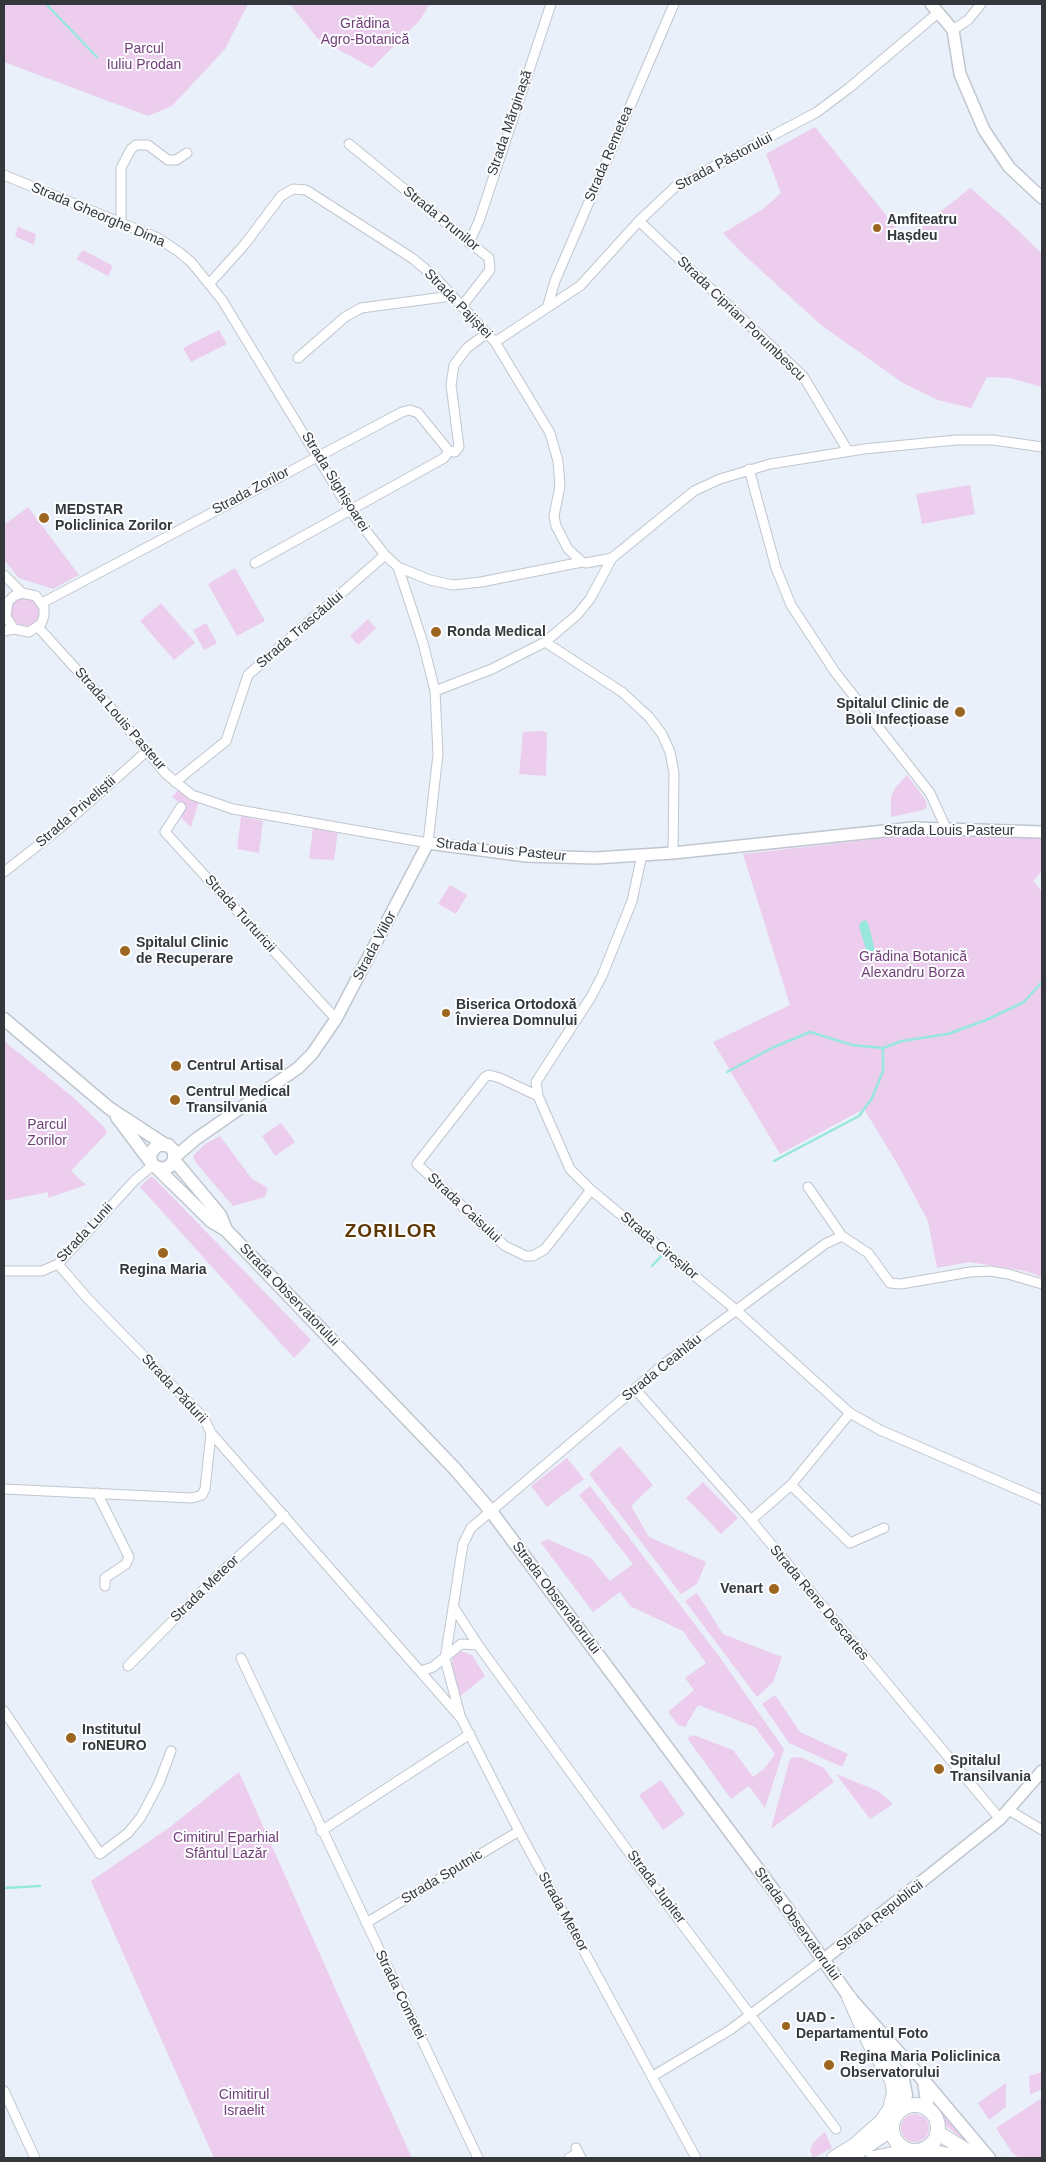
<!DOCTYPE html>
<html>
<head>
<meta charset="utf-8">
<style>
  body { margin:0 }
  #map { position:relative; width:1046px; height:2162px; overflow:hidden; background:#e9f0f9; font-family:Arial,sans-serif }
  canvas { display:block }
  .frame { position:absolute; inset:0; border:5px solid #34373b; pointer-events:none }
</style>
</head>
<body>
<div id="map">
<canvas width="1046" height="2162"></canvas>
<div class="frame"></div>
</div>
<script>
const g = document.querySelector('canvas').getContext('2d');
g.lineJoin = 'round';
function fill(path, color) { g.fillStyle = color; g.fill(path, 'evenodd'); }
const shape = rows => new Path2D(rows.map(r => 'M' + r).join(''));
function stroke(path, color, width, dash) { g.strokeStyle = color; g.lineWidth = width; g.lineCap = dash ? 'butt' : 'round'; g.setLineDash(dash || []); g.stroke(path); }
function drawText(font, color, halo, rows, align = 'center') {
  g.font = font + ' Arial,sans-serif'; g.lineWidth = 4; g.setLineDash([]); g.textBaseline = 'middle'; g.strokeStyle = halo; g.fillStyle = color; for (const [text, x, y, turn = 0] of rows) {
    g.save(); g.translate(x, y); g.rotate((+turn || 0) * Math.PI / 180); g.textAlign = isNaN(turn) ? turn : align; if (halo) g.strokeText(text, 0, 0); g.fillText(text, 0, 0); g.restore();
  }
}
const green = shape([
  [4,4,248,4,225,49,172,106,148,116,4,62],
  [290,4,430,4,419,21,372,68,317,38],
  [815,127,906,240,970,188,1005,218,1042,254,1042,387,1010,378,987,377,971,408,938,400,903,383,821,325,743,254,723,233,763,209,781,193,766,154],
  [18,227,36,234,34,245,15,236],
  [83,250,113,266,108,276,76,259],
  [219,330,227,344,191,362,183,348],
  [970,485,975,514,922,524,916,494],
  [28,507,79,575,53,589,19,578,4,560,4,525],
  [235,568,265,621,237,636,208,584],
  '11 612a14 14 0 1 1 28 0a14 14 0 1 1-28 0Z',
  [161,603,195,643,174,660,140,621],
  [368,619,376,628,358,645,350,636],
  [206,623,217,643,204,650,193,630],
  [542,731,547,733,546,776,519,774,523,732],
  [907,775,925,799,927,807,923,810,891,817,891,797,895,788],
  [179,789,199,801,191,827,180,817,184,806,172,797],
  [241,816,263,821,259,853,237,849],
  [313,828,338,831,334,860,309,859],
  [920,834,1042,837,1042,871,1033,881,1042,892,1042,1277,1025,1271,969,1262,937,1268,928,1221,898,1165,864,1109,780,1154,713,1042,790,1005,743,854],
  [450,885,467,895,456,914,438,904],
  [4,1041,74,1098,103,1126,107,1133,71,1171,86,1185,48,1198,48,1192,4,1201],
  [281,1123,295,1142,275,1156,262,1136],
  [220,1136,252,1179,268,1188,265,1197,233,1206,196,1163,193,1156,205,1144],
  [150,1177,154,1178,311,1340,294,1358,140,1187],
  [620,1446,653,1485,631,1506,649,1537,706,1562,697,1584,681,1594,589,1474],
  [567,1458,584,1479,547,1507,531,1486],
  [703,1482,738,1518,721,1534,686,1498],
  [590,1486,721,1659,784,1749,765,1808,749,1786,731,1799,687,1738,693,1735,733,1750,753,1777,764,1769,775,1754,755,1727,698,1705,685,1727,678,1725,668,1712,694,1690,685,1678,706,1663,683,1631,630,1606,620,1592,593,1612,541,1543,547,1539,591,1558,610,1581,633,1564,579,1495],
  [697,1593,723,1634,782,1657,773,1682,757,1697,685,1601],
  [461,1651,472,1655,485,1676,458,1698,451,1669,453,1657],
  [775,1695,800,1732,848,1754,842,1767,789,1743,762,1704],
  [800,1757,824,1768,834,1782,771,1829,789,1762,791,1758],
  [239,1772,343,2006,412,2158,214,2158,91,1881,170,1827],
  [836,1774,878,1791,893,1804,870,1819],
  [661,1780,685,1814,663,1830,639,1795],
  [1042,2072,1042,2089,1030,2095,1029,2076],
  [1006,2083,1006,2107,989,2120,978,2103],
  [1042,2098,1042,2158,1020,2158,1013,2154,996,2128],
  [935,2103,972,2146,947,2127],
  '901 2128a14 14 0 1 1 28 0a14 14 0 1 1-28 0Z',
  [825,2132,832,2148,813,2158,810,2150,814,2142]
]);
const water = shape([
  [865,920,868,923,875,950,871,954,867,953,859,926,861,922]
]);
const stream = shape([
  [46,4,97,57],
  [727,1072,774,1047,810,1032,852,1045,883,1048,902,1041,948,1034,986,1020,1024,1002,1042,982],
  [774,1161,859,1116,872,1098,883,1071,883,1048],
  [652,1266,664,1253],
  [4,1888,40,1886]
]);
const minor = shape([
  [953,30,968,20,981,4],
  [349,144,489,258,490,270,462,306],
  [4,175,158,238,179,252,191,262,222,300,349,509,385,555,398,567,430,580,453,585,481,582,582,562],
  [639,221,803,376,848,451],
  [121,224,121,168,131,149,136,145,148,145,168,160,176,160,187,153],
  [469,243,479,221,551,4],
  [210,283,245,244,281,196,293,189,306,190,412,258,436,278,495,342,550,433,558,461,560,486,554,516,556,526,568,549,582,562,586,563,612,558,694,491,720,479,770,464,864,449,956,440,993,440,1042,447],
  [548,305,555,281,674,4],
  [495,342,580,286,639,221,675,187,817,112,849,88,939,12],
  [298,358,345,317,361,308,452,296],
  [449,451,455,452,459,447,451,385,454,365,467,348,487,333],
  [749,469,776,568,791,605,835,672,930,793,946,828],
  [255,563,444,458,449,451],
  [4,575,22,593],
  [42,603,402,412,410,410,418,413,449,451],
  [38,627,104,700,166,774,192,795,233,809,428,843,438,754,435,691,423,643,398,567],
  [4,631,14,629,29,632,41,624,44,616,44,607,36,596,22,593,14,596,8,602,6,617,14,629],
  [545,642,622,692,649,717,662,734,670,752,674,773,673,853],
  [435,691,492,669,545,642,577,615,590,599,612,558],
  [175,782,226,741,248,675,385,555],
  [181,807,165,832,336,1019],
  [642,855,632,901,602,976,591,997,536,1082,538,1096,570,1169,591,1190,736,1310,850,1413,880,1430,1042,1500],
  [4,872,59,829,147,751],
  [538,1096,500,1078,489,1075,485,1077,417,1164,505,1246,526,1256,533,1256,545,1249,591,1190],
  [808,1187,842,1236,868,1253,890,1283,901,1284,970,1272,990,1271,1008,1274,1042,1284],
  [4,1271,42,1271,58,1264,135,1180,153,1165],
  [635,1389,751,1520,1000,1819],
  [211,1433,461,1718,519,1831,696,2158],
  [791,1485,850,1543,884,1528],
  [4,1489,192,1498,202,1495,205,1489,211,1433,204,1418,88,1299,58,1264],
  [97,1493,129,1557,126,1564,105,1578,105,1586],
  [751,1520,791,1485,850,1413],
  [453,1606,478,1645,652,1884,836,2129],
  [241,1658,478,2158],
  [128,1666,218,1575,284,1515],
  [421,1671,433,1667,461,1644,478,1645],
  [4,1711,100,1854,128,1833,141,1817,159,1783,171,1751],
  [460,1715,445,1659,463,1544,471,1528,664,1364,825,1244,842,1236],
  [1009,1810,1042,1830],
  [321,1831,470,1734],
  [366,1923,519,1831],
  [653,2076,730,2030,823,1960],
  [4,2091,35,2158],
  [576,2148,581,2158],
  [569,2158,578,2153]
]);
const tertiary = shape([
  [931,4,953,30,960,74,984,130,1009,167,1042,198],
  [175,1157,196,1139,298,1068,312,1054,336,1019,428,843,526,856,595,858,673,853,913,828,1042,832],
  [823,1960,1000,1819,1042,1771]
]);
const secondary = shape([
  [4,1019,109,1108,164,1144],
  [117,1117,153,1165,156,1167,163,1169,170,1166,174,1160,174,1151,168,1145,157,1145,150,1154,151,1161],
  [174,1160,220,1215,226,1230],
  [156,1167,211,1221,226,1230,455,1469,490,1510,786,1907,855,2005],
  [850,1998,924,2081,928,2109],
  [865,2022,903,2080,906,2095,901,2110],
  [925,2082,989,2158]
]);
const primary = shape([
  '892 2128a23 23 0 1 1 46 0a23 23 0 1 1-46 0Z',
  [938,2133,979,2158],
  [924,2150,963,2158],
  [855,2154,892,2129],
  [834,2158,855,2145,882,2121,890,2109,894,2092,892,2080,870,2044,849,1997],
  [873,2158,909,2151]
]);
const markers = [
  [877,228,5,"#9c6520"],
  [44,518,6,"#9c6520"],
  [436,632,6,"#9c6520"],
  [960,712,6,"#9c6520"],
  [125,951,6,"#9c6520"],
  [446,1013,5,"#9c6520"],
  [176,1066,6,"#9c6520"],
  [175,1100,6,"#9c6520"],
  [163,1253,6,"#9c6520"],
  [774,1589,6,"#9c6520"],
  [71,1738,6,"#9c6520"],
  [939,1769,6,"#9c6520"],
  [786,2026,5,"#9c6520"],
  [829,2065,6,"#9c6520"]
];
const parkNames = [
  ["Grădina",365,24],
  ["Agro-Botanică",365,40],
  ["Parcul",144,49],
  ["Iuliu Prodan",144,65],
  ["Grădina Botanică",913,957],
  ["Alexandru Borza",913,973],
  ["Parcul",47,1125],
  ["Zorilor",47,1141],
  ["Cimitirul Eparhial",226,1838],
  ["Sfântul Lazăr",226,1854],
  ["Cimitirul",244,2095],
  ["Israelit",244,2111]
];
const streetNames = [
  ["Strada Mărginașă",510,123,-71],
  ["Strada Remetea",609,154,-67],
  ["Strada Păstorului",724,162,-28],
  ["Strada Gheorghe Dima",98,215,23],
  ["Strada Prunilor",441,219,39],
  ["Strada Pajiștei",458,304,46],
  ["Strada Ciprian Porumbescu",741,319,44],
  ["Strada Sighișoarei",335,482,58],
  ["Strada Zorilor",251,491,-28],
  ["Strada Trascăului",300,630,-41],
  ["Strada Louis Pasteur",120,719,49],
  ["Strada Priveliștii",76,812,-41],
  ["Strada Louis Pasteur",949,831],
  ["Strada Louis Pasteur",501,850,6],
  ["Strada Turturicii",240,914,48],
  ["Strada Viilor",375,946,-62],
  ["Strada Caisului",464,1208,43],
  ["Strada Lunii",85,1233,-47],
  ["Strada Cireșilor",659,1246,40],
  ["Strada Observatorului",289,1295,46],
  ["Strada Ceahlău",662,1368,-39],
  ["Strada Pădurii",174,1389,47],
  ["Strada Meteor",205,1589,-44],
  ["Strada Observatorului",556,1598,53],
  ["Strada Rene Descartes",819,1603,50],
  ["Strada Sputnic",442,1877,-31],
  ["Strada Jupiter",656,1887,53],
  ["Strada Meteor",563,1912,61],
  ["Strada Republicii",880,1916,-38],
  ["Strada Observatorului",797,1924,54],
  ["Strada Cometei",400,1995,64]
];
const poiNames = [
  ["Amfiteatru",887,220],
  ["Hașdeu",887,236],
  ["MEDSTAR",55,510],
  ["Policlinica Zorilor",55,526],
  ["Ronda Medical",447,632],
  ["Spitalul Clinic de",949,704,"right"],
  ["Boli Infecțioase",949,720,"right"],
  ["Spitalul Clinic",136,943],
  ["de Recuperare",136,959],
  ["Biserica Ortodoxă",456,1005],
  ["Învierea Domnului",456,1021],
  ["Centrul Artisal",187,1066],
  ["Centrul Medical",186,1092],
  ["Transilvania",186,1108],
  ["Regina Maria",163,1270,"center"],
  ["Venart",763,1589,"right"],
  ["Institutul",82,1730],
  ["roNEURO",82,1746],
  ["Spitalul",950,1761],
  ["Transilvania",950,1777],
  ["UAD -",796,2018],
  ["Departamentul Foto",796,2034],
  ["Regina Maria Policlinica",840,2057],
  ["Observatorului",840,2073]
];
const districtNames = [
  ["ZORILOR",391,1232]
];
fill(green, '#eccdee');
fill(water, '#97e7dc');
stroke(stream, '#97e7dc', 2.5);
stroke(minor, '#bfc6cf', 11);
stroke(tertiary, '#bfc6cf', 14);
stroke(secondary, '#bfc6cf', 15);
stroke(primary, '#bfc6cf', 16);
stroke(minor, '#fff', 9);
stroke(tertiary, '#fff', 11);
stroke(secondary, '#fff', 12);
stroke(primary, '#fff', 14);
for (const [x, y, r, color] of markers) { const dot = new Path2D(); dot.arc(x, y, r, 0, 2 * Math.PI); g.fillStyle = color; g.fill(dot); stroke(dot, '#fbfcfe', 2); }
drawText('14px', '#733f79', '#fbfcfe', parkNames);
drawText('14px', '#34373b', '#fbfcfe', streetNames);
drawText('bold 14px', '#34373b', '#fbfcfe', poiNames, 'left');
g.letterSpacing = '1px';
drawText('bold 19px', '#5e3906', '#fbfcfe', districtNames);
g.letterSpacing = '0px';
</script>
</body>
</html>
